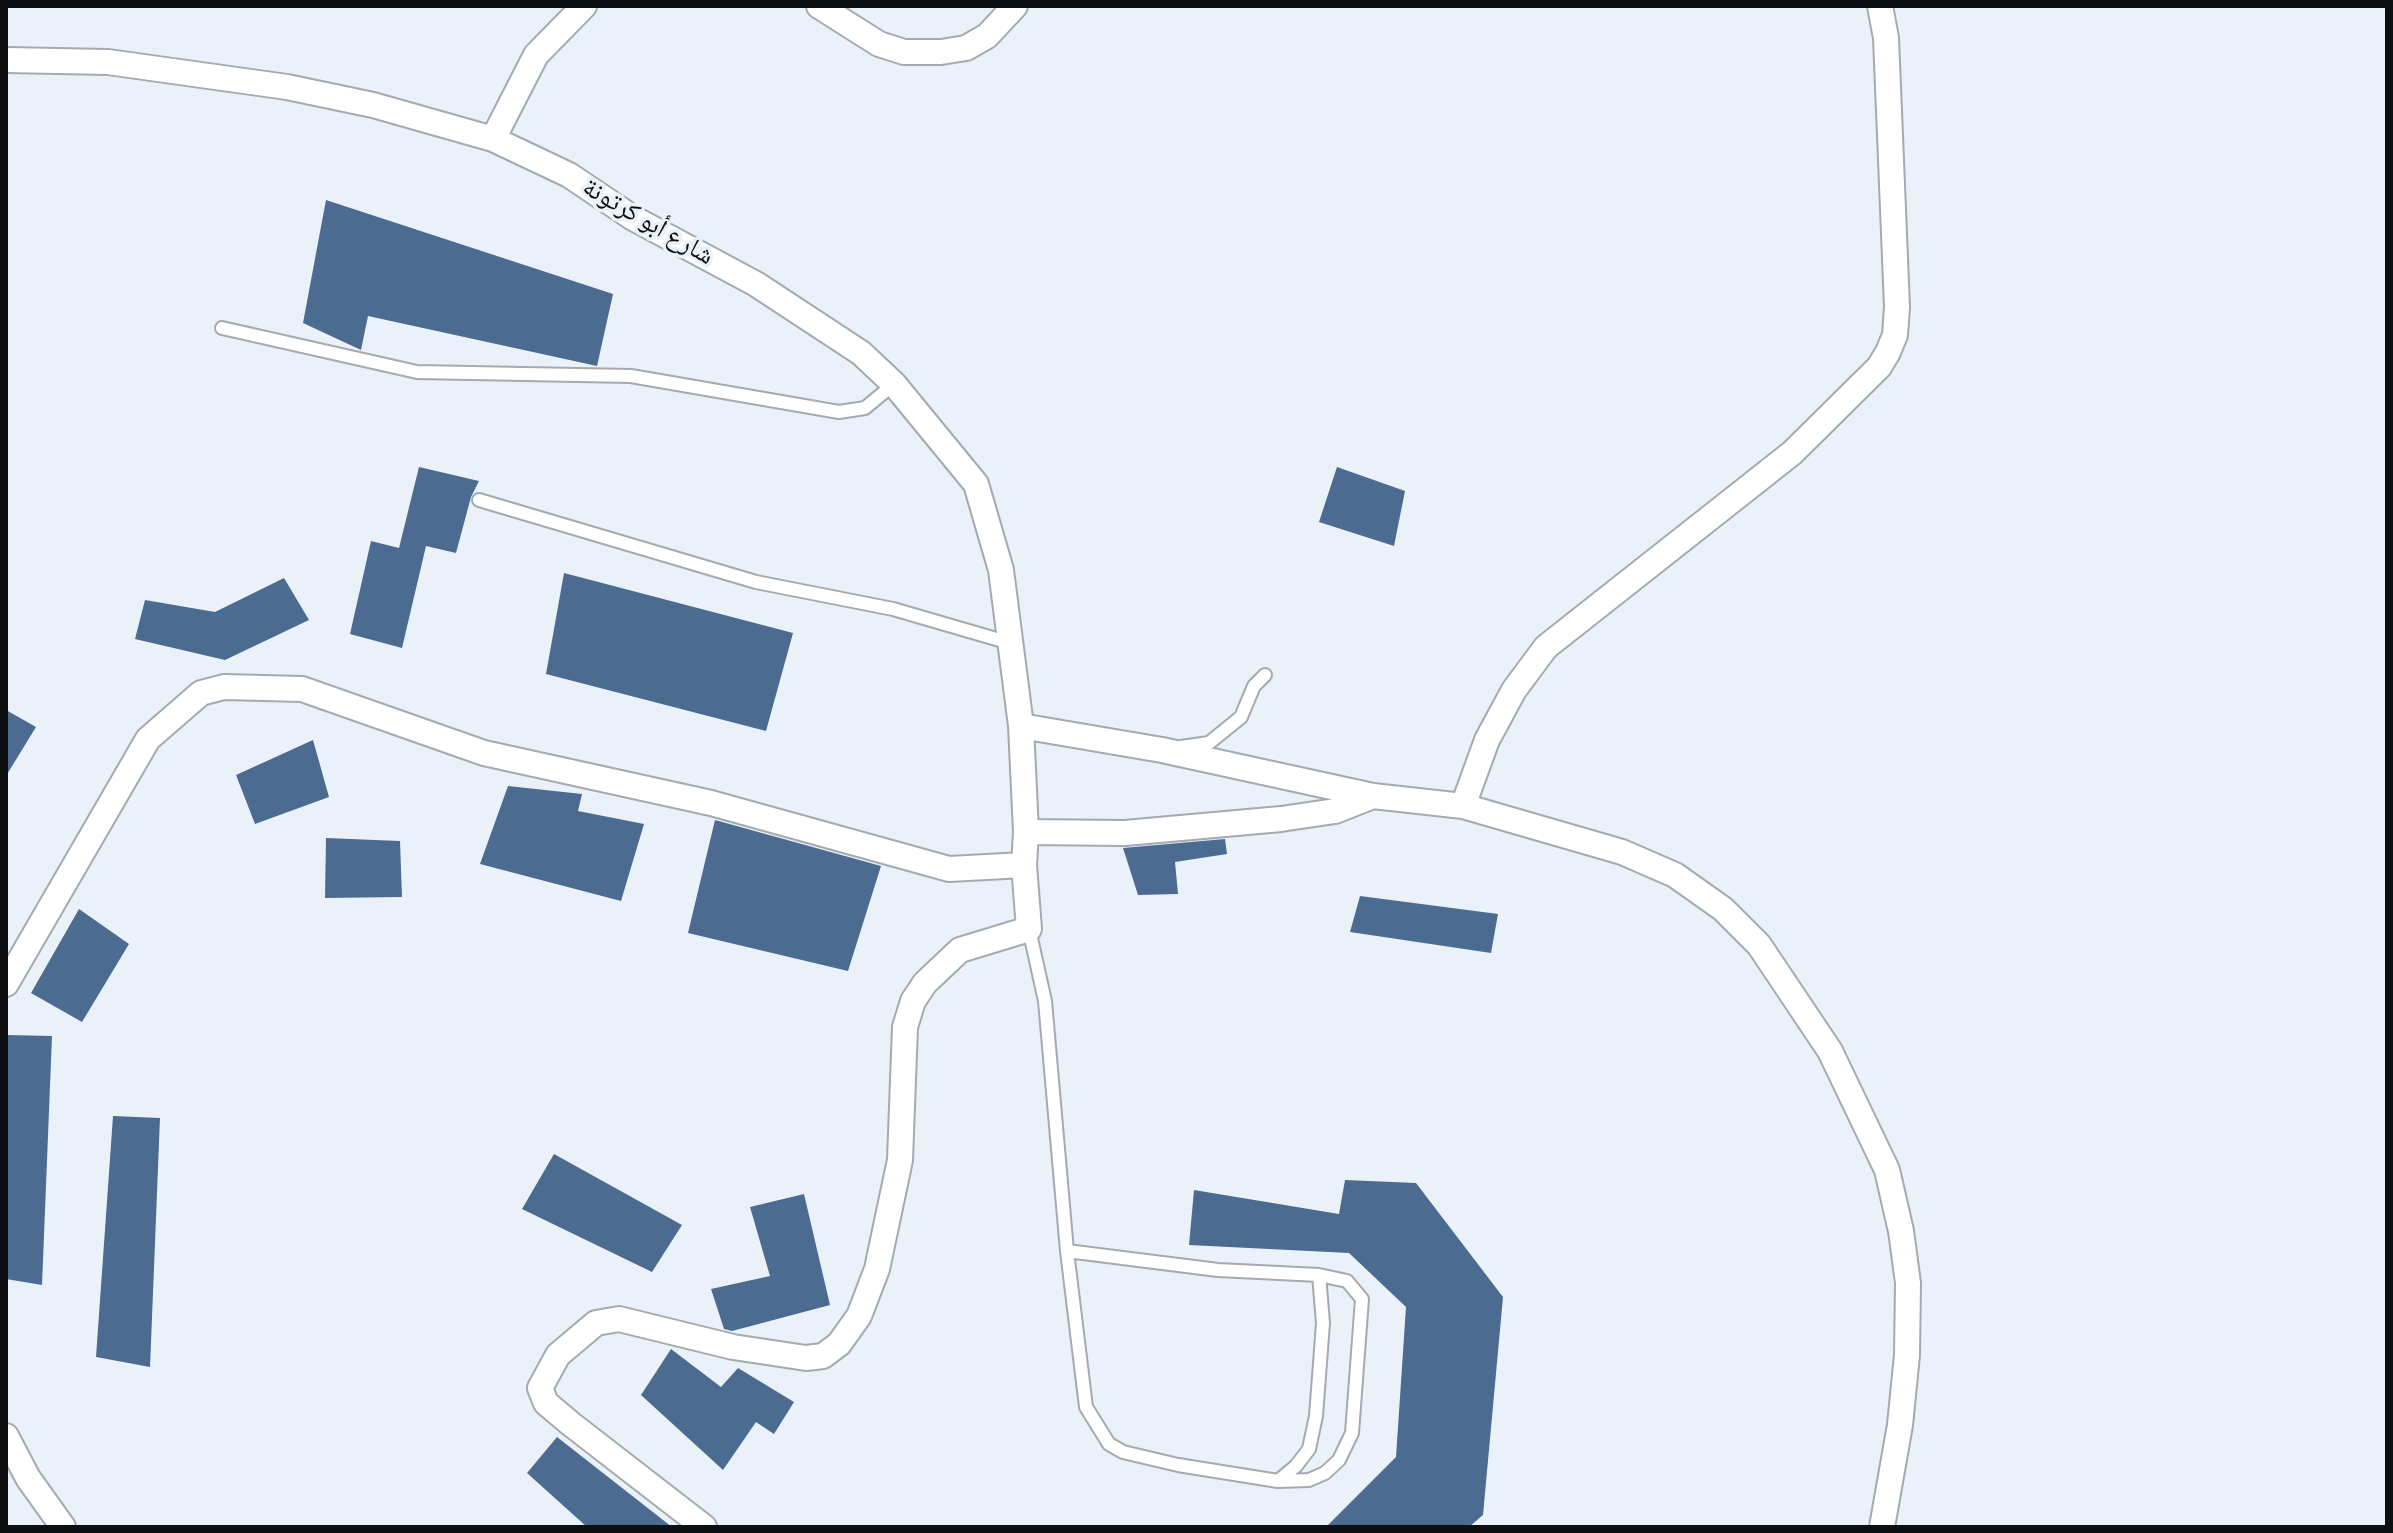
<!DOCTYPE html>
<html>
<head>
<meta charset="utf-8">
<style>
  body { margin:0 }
  #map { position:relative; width:2393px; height:1533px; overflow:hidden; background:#ebf1f8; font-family:Bitter,serif }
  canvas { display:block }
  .frame { position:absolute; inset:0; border:8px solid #0d0f11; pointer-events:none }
</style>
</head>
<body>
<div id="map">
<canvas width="2393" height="1533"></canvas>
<div class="frame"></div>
</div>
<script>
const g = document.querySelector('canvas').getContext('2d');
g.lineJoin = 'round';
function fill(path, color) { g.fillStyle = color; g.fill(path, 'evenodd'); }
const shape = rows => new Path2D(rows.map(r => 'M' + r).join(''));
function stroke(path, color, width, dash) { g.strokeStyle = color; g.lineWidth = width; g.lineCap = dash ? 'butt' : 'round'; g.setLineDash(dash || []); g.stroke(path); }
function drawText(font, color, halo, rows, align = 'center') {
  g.font = font + ' Bitter,"Noto Naskh Arabic",serif'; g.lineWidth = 7; g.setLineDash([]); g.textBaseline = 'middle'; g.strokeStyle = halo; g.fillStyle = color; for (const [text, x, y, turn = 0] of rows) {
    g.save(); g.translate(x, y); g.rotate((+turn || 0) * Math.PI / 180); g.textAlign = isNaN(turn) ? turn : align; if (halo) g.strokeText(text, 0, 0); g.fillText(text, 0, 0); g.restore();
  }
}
const building = shape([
  [326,200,613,294,597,366,368,316,361,350,303,323],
  [419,467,479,481,471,497,456,553,426,546,402,648,350,634,371,541,399,548],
  [1337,467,1405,491,1394,546,1319,522],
  [564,573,793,633,766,731,546,674],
  [284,578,309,620,225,660,135,639,145,600,215,612],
  [6,710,36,727,6,776],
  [313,740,329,797,255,824,236,775],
  [508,786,582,794,578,811,644,824,621,901,480,864],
  [715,820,881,866,848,971,688,933],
  [326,838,400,841,402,897,325,898],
  [1225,839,1227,854,1175,862,1178,894,1138,895,1123,848],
  [1360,896,1498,914,1491,953,1350,932],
  [79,909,129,944,82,1022,31,993],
  [6,1035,52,1036,42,1285,6,1279],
  [113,1116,160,1118,150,1367,96,1357],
  [554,1154,682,1225,652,1272,522,1209],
  [1345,1180,1416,1183,1503,1297,1483,1515,1469,1527,1326,1527,1396,1457,1406,1307,1349,1253,1189,1245,1194,1190,1339,1214],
  [804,1194,830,1305,732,1331,724,1329,711,1289,770,1276,750,1207],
  [671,1349,721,1387,738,1368,794,1402,774,1434,756,1422,723,1470,641,1395],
  [557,1437,672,1527,587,1527,527,1473]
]);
const lane = shape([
  [222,328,417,372,631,376,839,412,865,408,894,384],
  [479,500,756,582,893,609,1010,643],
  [1181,747,1209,743,1241,717,1254,686,1265,675],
  [1029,929,1045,1001,1067,1251,1086,1407,1109,1444,1123,1452,1178,1465,1278,1481,1296,1466,1309,1449,1316,1416,1323,1323,1319,1275,1218,1270,1067,1251],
  [1278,1481,1309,1480,1325,1473,1339,1460,1352,1433,1362,1299,1347,1281,1319,1275]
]);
const street = shape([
  [819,6,879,44,904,52,941,52,966,48,987,36,1015,6],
  [6,60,108,62,287,87,373,105,493,139,569,175,633,218,756,284,861,353,894,384,976,484,1001,570,1021,726,1026,832,1024,865,1029,929,960,950,925,983,913,1001,905,1027,900,1160,877,1269,859,1316,839,1344,823,1356,806,1358,733,1347,619,1319,596,1323,558,1355,540,1388,546,1403,571,1424,704,1527],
  [493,139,536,55,584,6],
  [1021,726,1162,750,1373,796,1463,806,1622,852,1675,875,1723,909,1759,945,1830,1051,1887,1170,1901,1231,1908,1283,1907,1355,1900,1425,1882,1527],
  [1463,806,1487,740,1514,690,1546,647,1792,453,1879,367,1888,352,1895,335,1897,307,1886,38,1880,6],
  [1026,832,1125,833,1281,819,1335,811,1373,796],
  [6,984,148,739,201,693,224,687,302,689,484,753,711,803,949,869,1024,865],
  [6,1436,28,1478,63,1527]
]);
const streetNames = [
  ["شارع أبو كرتونة",648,222,30]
];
fill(building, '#4c6b91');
stroke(lane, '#a4aab0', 16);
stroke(street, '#a4aab0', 28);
stroke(lane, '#fff', 12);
stroke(street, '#fff', 24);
drawText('26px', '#0d0f11', '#ebf1f8', streetNames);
</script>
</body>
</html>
